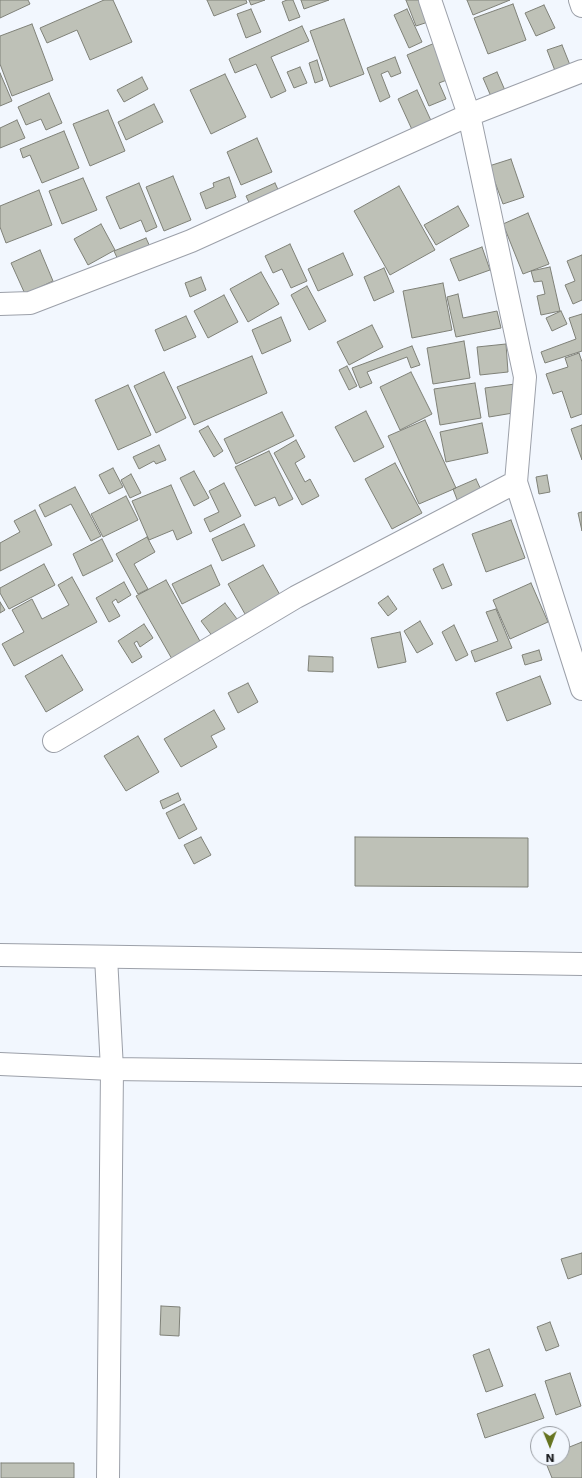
<!DOCTYPE html>
<html>
<head>
<meta charset="utf-8">
<style>
  body { margin:0 }
  #map { position:relative; width:582px; height:1478px; overflow:hidden; background:#f2f7fe; font-family:"DejaVu Sans",sans-serif }
  canvas { display:block }
  .north { position:absolute; left:530px; top:1426px; width:40px; height:40px; box-sizing:border-box; background:#f2f7fe; border:1px solid #9a9ea4; border-radius:50%; rotate:179deg; font-size:11px; font-weight:700; line-height:16px; text-align:center; color:#17191c }
  .north::after { content:''; display:block; margin:auto; width:14px; height:18px; background:#667420; clip-path:polygon(50% 0,100% 100%,50% 72%,0 100%) }
</style>
</head>
<body>
<div id="map">
<canvas width="582" height="1478"></canvas>
<div class="north">N</div>
</div>
<script>
const g = document.querySelector('canvas').getContext('2d');
g.lineJoin = 'round';
function fill(path, color) { g.fillStyle = color; g.fill(path, 'evenodd'); }
const shape = rows => new Path2D(rows.map(r => 'M' + r).join(''));
function stroke(path, color, width, dash) { g.strokeStyle = color; g.lineWidth = width; g.lineCap = dash ? 'butt' : 'round'; g.setLineDash(dash || []); g.stroke(path); }
const building = shape([
  [0,0,28,0,30,4,0,18,0,0],
  [104,0,113,0,132,42,90,60,77,30,47,43,40,28,104,0],
  [207,0,246,0,247,3,214,16,207,0],
  [249,0,265,0,251,5,249,0],
  [287,0,293,0,300,17,289,21,282,2,287,0],
  [301,0,329,0,304,9,301,0],
  [406,0,419,0,428,22,416,26,406,0],
  [467,0,510,0,473,15,467,0],
  [513,4,526,40,488,54,474,18,513,4],
  [544,5,555,28,536,36,525,13,544,5],
  [251,9,261,32,246,38,237,14,251,9],
  [407,9,422,42,409,48,394,15,407,9],
  [344,19,364,74,330,87,310,31,344,19],
  [32,24,53,80,12,96,0,64,0,36,32,24],
  [302,26,309,41,271,57,286,91,271,98,256,64,235,73,229,59,302,26],
  [437,42,452,78,439,83,446,99,429,106,407,55,437,42],
  [562,45,572,70,557,76,547,50,562,45],
  [395,57,401,73,391,77,388,71,381,74,390,97,380,102,367,68,395,57],
  [317,60,323,80,315,83,309,63,317,60],
  [300,67,307,83,294,88,287,72,300,67],
  [497,72,507,95,493,101,483,78,497,72],
  [0,73,12,101,0,106,0,73],
  [225,74,246,117,211,134,190,90,225,74],
  [142,77,148,89,124,102,117,90,142,77],
  [417,90,433,125,414,134,398,99,417,90],
  [49,93,62,123,46,130,41,119,26,125,18,107,49,93],
  [154,104,163,122,126,140,118,122,154,104],
  [108,110,125,151,90,166,73,124,108,110],
  [17,120,25,138,0,148,0,128,17,120],
  [64,131,79,168,42,183,30,155,23,158,20,149,64,131],
  [257,138,272,172,241,185,227,152,257,138],
  [511,159,524,197,503,204,489,166,511,159],
  [173,176,191,220,164,231,146,187,173,176],
  [229,177,236,197,206,209,200,193,214,187,213,183,229,177],
  [83,178,97,210,62,224,49,191,83,178],
  [139,183,157,227,146,232,141,220,120,229,106,197,139,183],
  [275,183,281,196,252,209,246,196,275,183],
  [399,186,435,250,390,275,354,211,399,186],
  [39,190,52,225,6,243,0,227,0,206,39,190],
  [458,206,469,226,436,245,424,225,458,206],
  [528,213,549,264,523,274,503,224,528,213],
  [101,224,115,250,88,265,74,239,101,224],
  [146,238,151,249,119,262,114,251,146,238],
  [290,244,307,281,291,288,282,269,273,273,265,256,290,244],
  [482,247,490,270,459,281,450,259,482,247],
  [40,250,53,281,25,294,11,263,40,250],
  [343,253,353,275,318,291,308,269,343,253],
  [582,255,582,300,573,304,565,285,575,281,567,261,582,255],
  [550,267,560,311,541,315,537,296,545,294,542,281,534,282,531,271,550,267],
  [384,268,394,292,374,301,364,277,384,268],
  [261,272,279,304,248,322,230,289,261,272],
  [201,277,206,290,190,297,185,283,201,277],
  [443,283,452,330,412,338,403,291,443,283],
  [307,286,326,321,309,330,291,295,307,286],
  [458,294,463,318,497,311,501,328,456,337,447,297,458,294],
  [224,295,238,322,208,338,194,311,224,295],
  [561,311,567,324,552,331,546,318,561,311],
  [582,314,582,351,545,363,541,352,576,339,569,318,582,314],
  [186,316,196,337,164,351,155,330,186,316],
  [281,317,291,341,262,354,252,330,281,317],
  [372,325,383,347,349,365,337,342,372,325],
  [464,341,470,378,433,384,427,348,464,341],
  [506,344,508,372,480,375,477,347,506,344],
  [412,346,420,365,411,368,407,357,367,372,372,383,360,388,352,368,412,346],
  [579,353,582,362,582,414,571,418,562,391,553,394,546,374,568,367,565,358,579,353],
  [252,356,267,393,194,425,177,387,252,356],
  [347,366,357,386,349,390,339,370,347,366],
  [164,372,186,418,156,433,134,386,164,372],
  [411,372,432,414,400,430,380,387,411,372],
  [475,383,481,418,440,425,434,389,475,383],
  [515,384,519,412,489,417,485,388,515,384],
  [128,385,151,435,118,450,95,400,128,385],
  [366,411,384,447,354,462,335,427,366,411],
  [282,412,294,436,236,464,224,439,282,412],
  [425,420,456,488,419,504,388,436,425,420],
  [482,423,488,453,446,462,440,432,482,423],
  [582,425,582,460,571,429,582,425],
  [208,426,223,451,214,457,199,431,208,426],
  [296,440,305,457,295,463,305,482,310,479,319,496,302,505,274,453,296,440],
  [159,445,166,460,156,464,154,461,139,469,133,457,159,445],
  [269,451,293,499,279,506,275,497,255,506,235,467,269,451],
  [395,463,422,513,392,529,365,479,395,463],
  [113,468,123,487,109,494,99,475,113,468],
  [194,471,209,498,194,506,180,478,194,471],
  [131,474,141,493,130,498,121,480,131,474],
  [547,475,550,492,539,494,536,477,547,475],
  [476,479,482,492,458,502,453,489,476,479],
  [224,483,241,516,210,532,204,519,219,512,209,491,224,483],
  [171,485,192,533,177,540,173,530,149,540,132,501,171,485],
  [75,487,101,536,91,541,71,504,45,517,39,505,75,487],
  [126,496,138,520,103,537,91,514,126,496],
  [35,510,52,545,0,571,0,543,20,532,14,521,35,510],
  [582,512,582,531,578,513,582,512],
  [511,520,525,558,486,572,472,534,511,520],
  [244,524,255,546,222,561,212,539,244,524],
  [147,537,155,552,134,564,148,589,138,594,116,554,147,537],
  [102,539,113,561,83,576,73,554,102,539],
  [44,564,55,585,9,609,0,593,0,588,44,564],
  [443,564,452,585,442,589,433,569,443,564],
  [211,565,220,585,182,604,172,584,211,565],
  [263,565,280,595,245,614,228,584,263,565],
  [72,577,97,622,14,666,2,644,24,632,12,610,32,599,42,619,69,605,58,585,72,577],
  [166,580,201,643,172,659,136,596,166,580],
  [124,582,131,595,118,603,116,599,112,602,120,616,109,622,96,598,124,582],
  [531,583,548,622,510,639,493,600,531,583],
  [388,596,397,609,388,616,378,603,388,596],
  [0,602,5,610,0,613,0,602],
  [225,603,237,619,213,637,201,621,225,603],
  [496,609,512,648,475,662,471,651,498,641,486,612,496,609],
  [420,621,433,644,417,653,404,631,420,621],
  [144,624,153,638,140,647,137,641,134,643,142,657,132,663,118,641,144,624],
  [454,625,468,655,456,661,442,632,454,625],
  [400,632,406,662,378,668,371,638,400,632],
  [539,650,542,660,525,665,522,655,539,650],
  [62,655,83,690,46,712,25,676,62,655],
  [309,656,333,657,333,672,308,671,309,656],
  [540,676,551,704,507,721,496,693,540,676],
  [248,683,258,702,238,713,228,693,248,683],
  [214,710,225,729,211,736,217,747,181,767,164,739,214,710],
  [138,736,159,772,126,791,104,756,138,736],
  [178,793,181,800,163,809,160,801,178,793],
  [184,804,197,829,179,839,166,813,184,804],
  [201,837,211,855,194,864,184,845,201,837],
  [355,837,528,838,528,887,355,886,355,837],
  [582,1253,582,1274,568,1279,561,1259,582,1253],
  [161,1306,180,1307,179,1336,160,1335,161,1306],
  [550,1322,559,1346,546,1351,537,1327,550,1322],
  [489,1349,503,1386,486,1392,473,1355,489,1349],
  [570,1373,581,1406,556,1415,545,1381,570,1373],
  [535,1394,544,1418,485,1438,477,1414,535,1394],
  [582,1442,582,1478,552,1478,544,1458,562,1458,562,1450,582,1442],
  [1,1463,74,1463,74,1478,1,1478,1,1463]
]);
const minor = shape([
  [430,0,469,115,525,377,516,482,582,689],
  [580,0,582,6],
  [0,304,30,303,191,241,469,115,582,71],
  [54,741,296,597,516,482],
  [106,957,112,1069,108,1478]
]);
const secondary = shape([
  [0,955,582,964],
  [0,1064,112,1069,582,1075]
]);
fill(building, '#bec1b7');
stroke(building, '#7f8178', 1);
stroke(minor, '#9ca0a9', 24);
stroke(secondary, '#9ca0a9', 24);
stroke(minor, '#fff', 22);
stroke(secondary, '#fff', 22);
</script>
</body>
</html>
